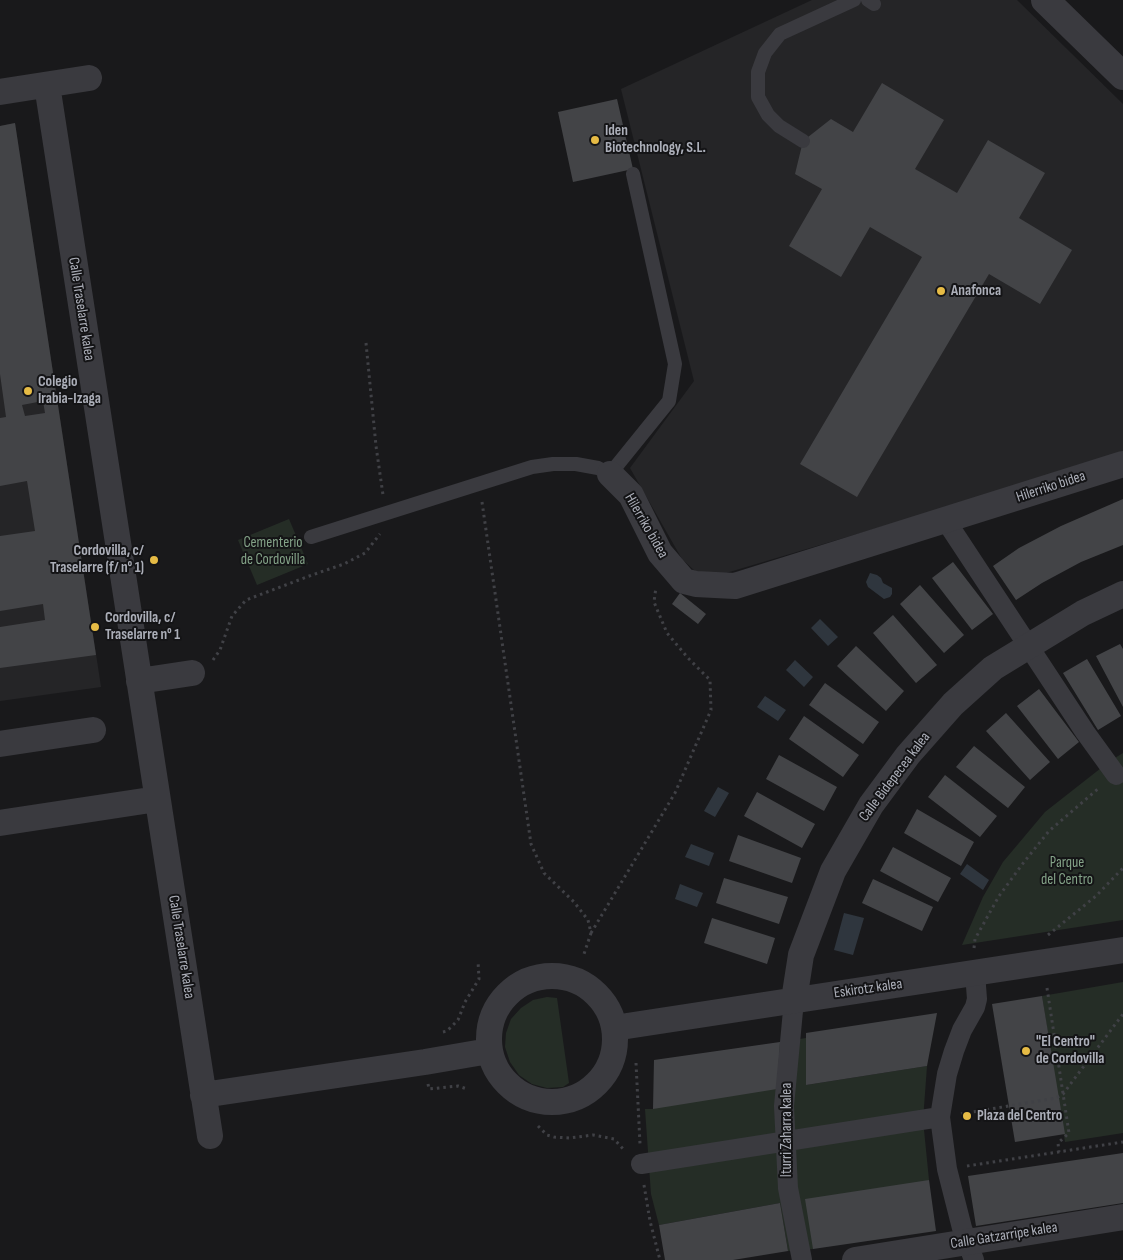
<!DOCTYPE html>
<html>
<head>
<meta charset="utf-8">
<style>
  body { margin:0 }
  canvas { display:block; background:#19191b }
</style>
</head>
<body>
<canvas width="1123" height="1260"></canvas>
<script>
const g = document.querySelector('canvas').getContext('2d');
g.lineJoin = 'round';
function fill(path, color) { g.fillStyle = color; g.fill(path, 'evenodd'); }
const shape = rows => new Path2D(rows.map(r => 'M' + r).join(''));
function stroke(path, color, width, dash) { g.strokeStyle = color; g.lineWidth = width; g.lineCap = dash ? 'butt' : 'round'; g.setLineDash(dash || []); g.stroke(path); }
function drawText(font, color, halo, rows, align = 'center') {
  g.font = font + ' "Sofia Sans Condensed",sans-serif'; g.lineWidth = 4; g.setLineDash([]); g.textBaseline = 'middle'; g.strokeStyle = halo; g.fillStyle = color; for (const [text, x, y, turn = 0] of rows) {
    g.save(); g.translate(x, y); g.rotate((+turn || 0) * Math.PI / 180); g.textAlign = isNaN(turn) ? turn : align; if (halo) g.strokeText(text, 0, 0); g.fillText(text, 0, 0); g.restore();
  }
}
const built = shape([
  [812,0,1017,0,1123,104,1123,455,726,573,696,572,682,559,630,468,694,381,621,89],
  [15,123,101,687,0,701,0,126]
]);
const green = shape([
  [289,519,308,564,257,585,238,540],
  [1123,753,1123,920,962,945,983,897,1003,862,1045,812,1110,761],
  [1123,982,1123,1133,1065,1142,1042,996],
  [547,997,557,998,569,1083,563,1087,547,1088,532,1084,519,1075,510,1062,505,1047,506,1033,511,1019,521,1008,533,1000],
  [806,1038,806,1085,927,1066,923,1120,929,1180,813,1249,788,1251,780,1203,659,1225,651,1194,645,1109,653,1109,780,1042]
]);
const water = shape([
  [870,573,877,575,881,578,883,583,892,588,892,594,890,597,884,599,868,587,866,582],
  [820,619,838,637,828,646,811,628],
  [795,660,813,677,804,687,786,670],
  [765,696,786,710,778,721,757,707],
  [718,787,729,793,715,817,704,811],
  [691,844,714,853,709,866,685,857],
  [967,864,989,880,983,890,960,874],
  [680,884,703,893,697,907,675,899],
  [844,913,864,918,853,955,834,950]
]);
const building = shape([
  [882,83,944,120,915,169,957,193,988,140,1045,173,1019,218,1072,250,1040,304,989,274,857,497,800,464,922,257,870,227,841,277,789,246,822,189,795,174,803,141,831,119,853,132],
  [617,99,633,169,573,182,558,112],
  [15,123,96,655,0,668,0,627,45,620,43,604,0,611,0,536,35,531,27,481,0,486,0,418,6,417,0,374,0,126],
  [43,401,45,413,25,416,22,405],
  [1123,499,1123,545,1081,562,1042,583,1016,600,993,566,1019,548,1061,526],
  [953,562,993,614,972,630,932,578],
  [920,585,964,635,944,653,900,604],
  [680,593,706,614,698,624,672,604],
  [893,615,937,665,916,683,873,633],
  [1120,644,1123,649,1123,707,1096,656],
  [856,646,904,691,886,711,837,666],
  [1087,659,1121,716,1098,730,1063,673],
  [825,683,879,722,863,744,809,705],
  [1039,689,1079,742,1058,759,1017,706],
  [1006,713,1050,762,1030,780,986,731],
  [804,716,859,755,843,777,789,739],
  [974,746,1025,787,1008,808,956,767],
  [779,755,837,787,824,811,766,779],
  [945,775,997,816,980,837,928,797],
  [757,792,815,824,802,848,744,816],
  [917,809,974,842,961,866,904,833],
  [738,835,801,858,792,883,729,861],
  [893,847,951,878,938,902,880,871],
  [724,878,788,897,779,924,716,903],
  [873,879,933,907,922,931,862,903],
  [712,918,775,938,767,964,704,943],
  [1042,996,1065,1134,1015,1142,992,1004],
  [937,1013,927,1066,806,1085,806,1033],
  [780,1042,777,1089,653,1109,654,1060],
  [1123,1153,1123,1203,976,1226,968,1176],
  [929,1180,936,1231,813,1249,805,1199],
  [780,1203,788,1251,733,1260,665,1260,659,1225]
]);
const path = shape([
  [366,343,376,446,383,495],
  [482,502,531,844,544,873,574,902,588,920,591,933,583,957],
  [213,660,220,650,232,616,246,600,312,575,344,564,365,553,380,534],
  [591,933,675,793,711,710,710,680,688,658,667,633,654,602,656,587],
  [1048,935,1096,896,1123,868],
  [974,948,975,939,999,896,1024,862,1049,831,1099,788],
  [1047,988,1069,1133,1058,1143,1059,1152],
  [443,1032,447,1031,458,1020,465,1002,479,979,478,961],
  [636,1063,640,1144],
  [428,1084,429,1089,458,1086,467,1089],
  [961,1114,1056,1098,1063,1094,1123,1014],
  [538,1126,547,1135,554,1137,569,1138,593,1135,614,1139,625,1151],
  [967,1166,1123,1142],
  [644,1185,650,1221,660,1260]
]);
const service = shape([
  [868,0,874,4],
  [803,141,779,126,768,115,758,97,758,72,765,53,780,34,854,0],
  [311,537,532,467,553,464,576,464,598,468,610,474,669,401,675,364,633,174]
]);
const pedestrian = shape([
  [946,521,1085,732,1116,775],
  [794,1000,784,1106,788,1188,802,1260],
  [641,1164,940,1117],
  [974,1260,962,1228,947,1169,940,1117,947,1074,954,1051,962,1030,975,1007,977,999,975,973]
]);
const minor = shape([
  [47,85,210,1136],
  [0,92,89,78],
  [610,474,631,495,660,553,684,581,696,584,735,586,1123,464],
  [139,681,192,673],
  [0,744,93,730],
  [0,823,157,799],
  '489 1039a63 63 0 1 1 126 0a63 63 0 1 1-126 0Z',
  [794,1000,801,955,833,871,871,805,908,755,953,704,993,668,1083,613,1123,594],
  [614,1028,1123,950],
  [203,1095,425,1062,489,1051],
  [855,1260,1123,1217]
]);
const tertiary = shape([
  [1045,0,1123,76]
]);
const markers = [
  [595,140,5,"#e6bb45"],
  [941,291,5,"#e6bb45"],
  [28,391,5,"#e6bb45"],
  [154,560,5,"#e6bb45"],
  [95,627,5,"#e6bb45"],
  [1026,1051,5,"#e6bb45"],
  [967,1116,5,"#e6bb45"]
];
const poiNames = [
  ["Iden",605,131],
  ["Biotechnology, S.L.",605,148],
  ["Anafonca",951,291],
  ["Colegio",38,382],
  ["Irabia-Izaga",38,399],
  ["Cordovilla, c/",144,551,"right"],
  ["Traselarre (f/ n° 1)",144,568,"right"],
  ["Cordovilla, c/",105,618],
  ["Traselarre n° 1",105,635],
  ["\"El Centro\"",1036,1042],
  ["de Cordovilla",1036,1059],
  ["Plaza del Centro",977,1116]
];
const streetNames = [
  ["Calle Traselarre kalea",81,309,81],
  ["Hilerriko bidea",1051,487,-18],
  ["Hilerriko bidea",646,526,60],
  ["Calle Bidepecea kalea",895,777,-53],
  ["Calle Traselarre kalea",181,947,81],
  ["Eskirotz kalea",868,989,-8],
  ["Iturri Zaharra kalea",787,1130,-90],
  ["Calle Gatzarripe kalea",1004,1236,-9]
];
const parkNames = [
  ["Cementerio",273,543],
  ["de Cordovilla",273,560],
  ["Parque",1067,863],
  ["del Centro",1067,880]
];
fill(built, '#252527');
fill(green, '#252d26');
fill(water, '#2f363e');
fill(building, '#434447');
stroke(path, '#404146', 3, [2.5, 4]);
stroke(service, '#3a3a3f', 14);
stroke(pedestrian, '#3a3a3f', 20);
stroke(minor, '#3a3a3f', 26);
stroke(tertiary, '#3a3a3f', 28);
for (const [x, y, r, color] of markers) { const dot = new Path2D(); dot.arc(x, y, r, 0, 2 * Math.PI); g.fillStyle = color; g.fill(dot); stroke(dot, '#141416', 2); }
drawText('bold 15px', '#acafb9', '#141416', poiNames, 'left');
drawText('15px', '#acafb9', '#141416', streetNames);
drawText('15px', '#84a388', '#141416', parkNames);
</script>
</body>
</html>
